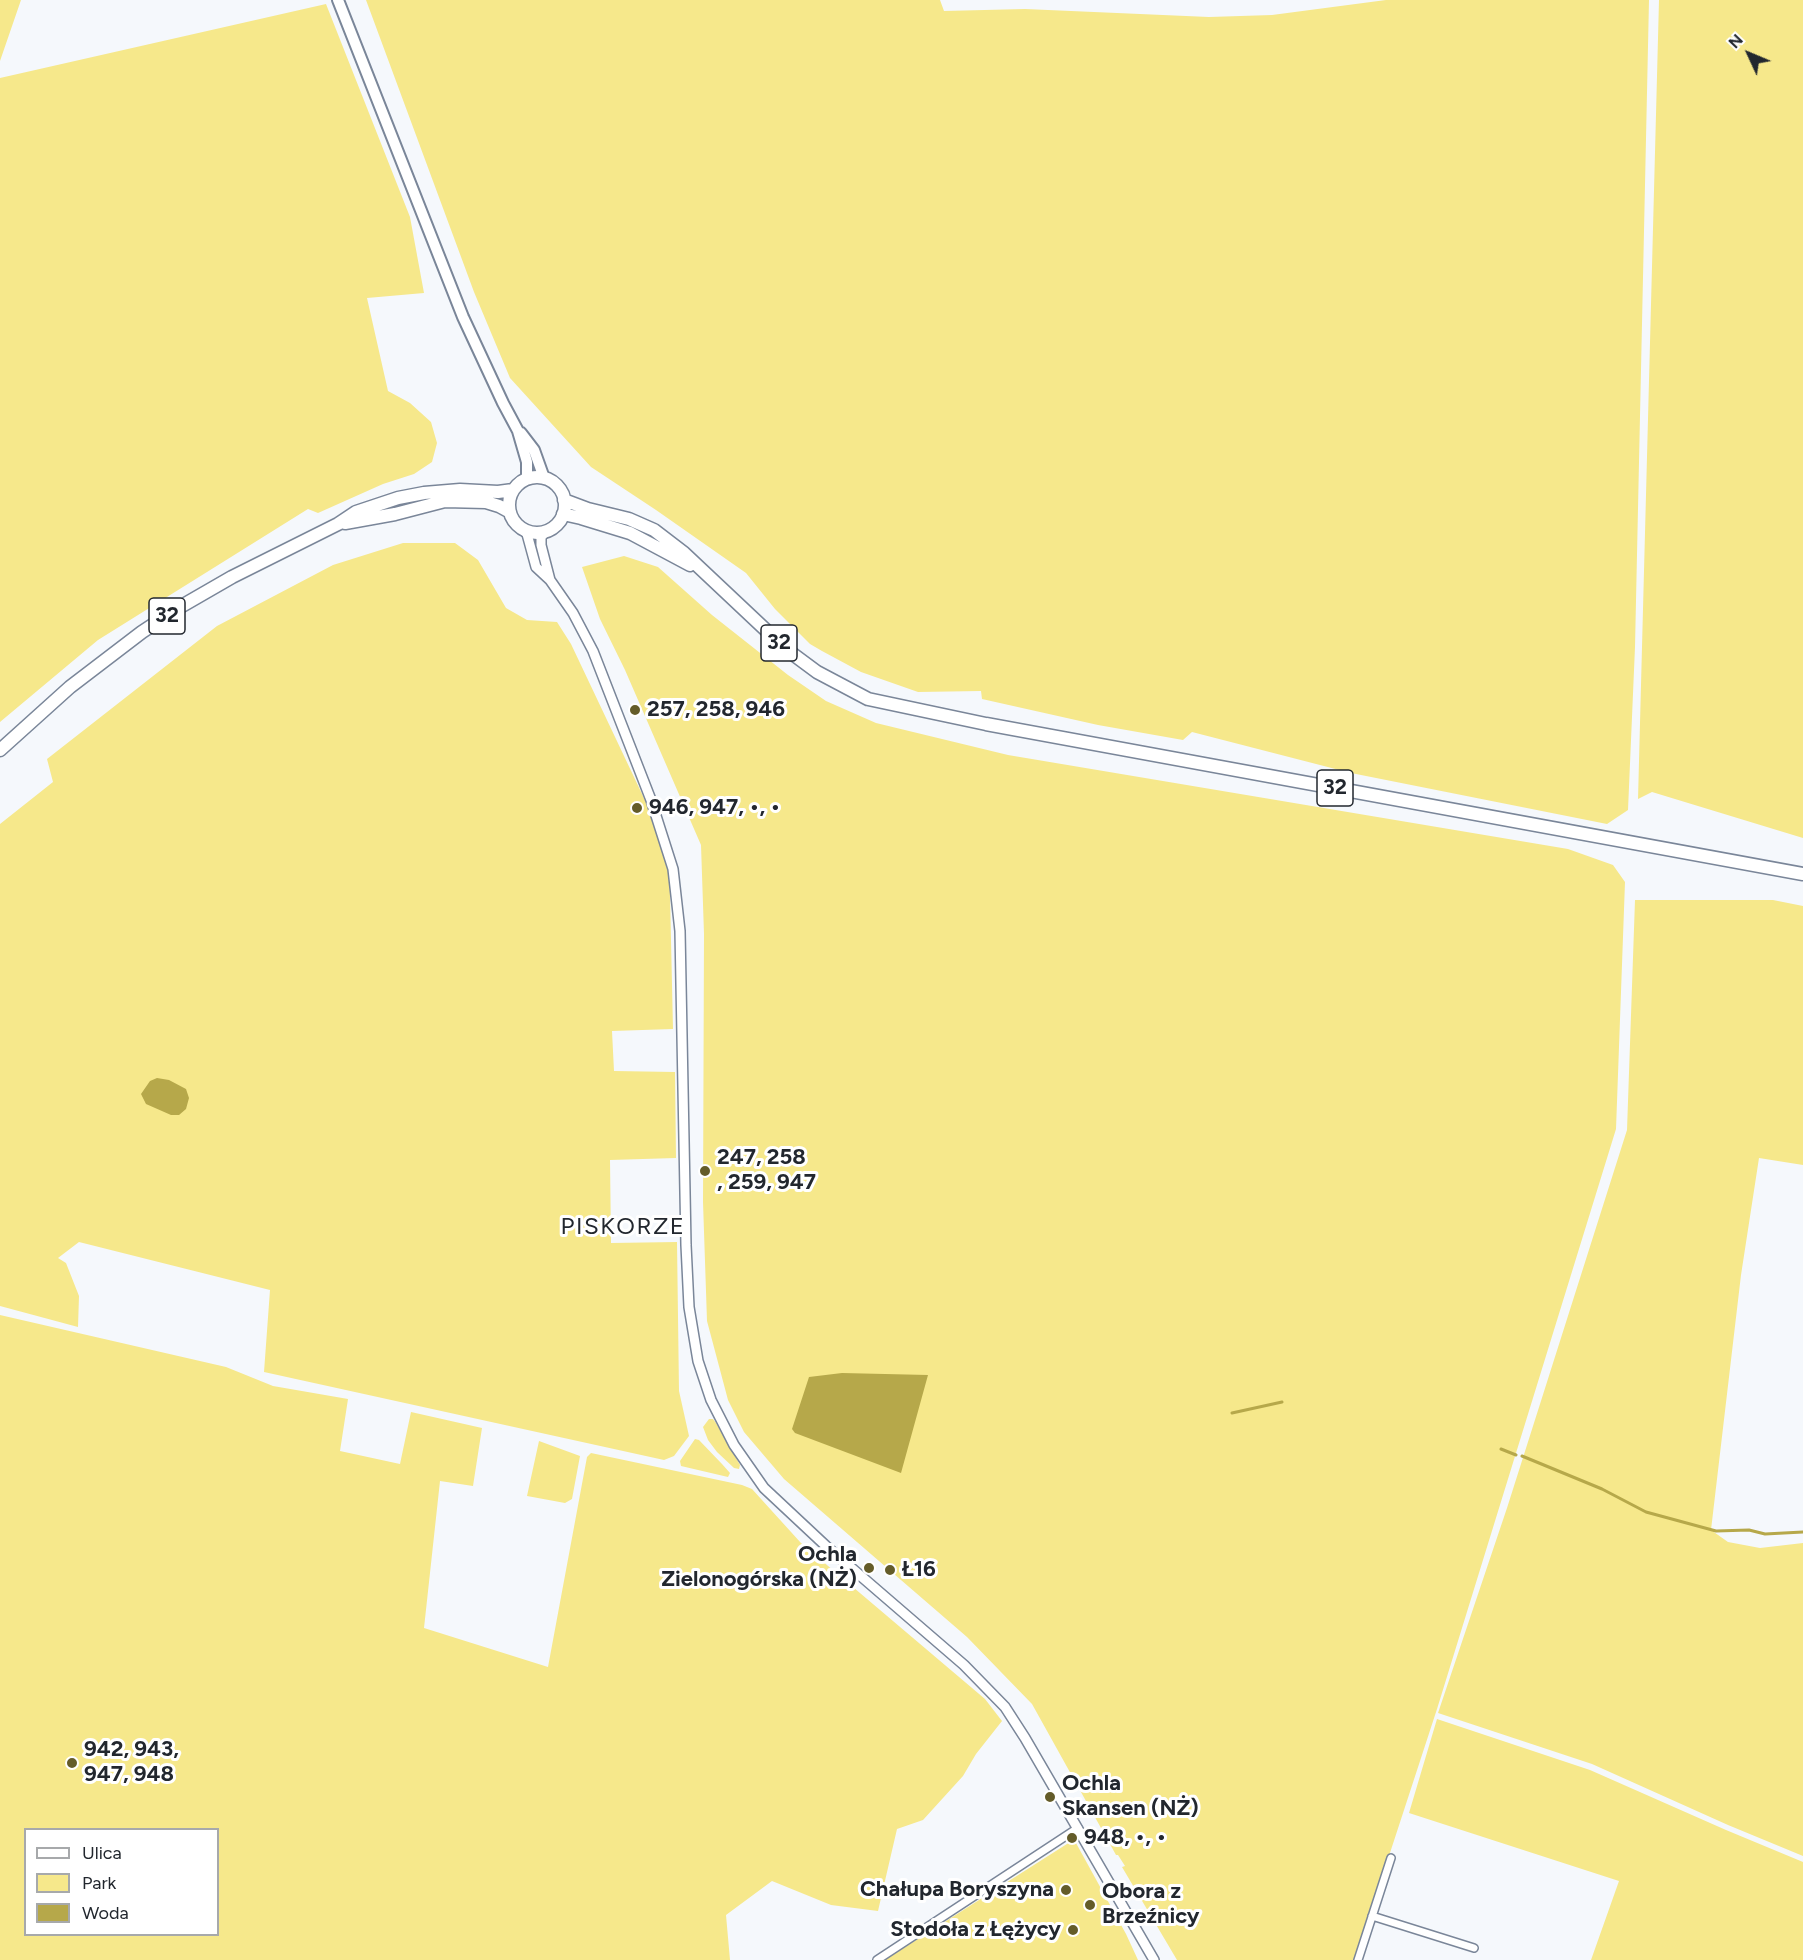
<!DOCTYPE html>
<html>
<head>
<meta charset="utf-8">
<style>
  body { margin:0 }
  #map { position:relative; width:1803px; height:1960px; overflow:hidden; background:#f5f8fc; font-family:Figtree,sans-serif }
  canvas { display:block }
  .legend { position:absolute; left:24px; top:1828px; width:195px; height:108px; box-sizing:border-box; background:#fff; border:2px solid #a7a9ab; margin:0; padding:8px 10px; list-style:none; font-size:18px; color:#22272e }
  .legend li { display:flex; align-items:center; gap:12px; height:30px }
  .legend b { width:30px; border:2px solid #a7a9ab }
  .north { position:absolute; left:1719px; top:24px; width:60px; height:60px; -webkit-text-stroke:4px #fff; paint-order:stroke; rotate:314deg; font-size:16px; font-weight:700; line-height:24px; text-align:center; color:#22272e }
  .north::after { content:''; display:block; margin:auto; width:21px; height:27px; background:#22272e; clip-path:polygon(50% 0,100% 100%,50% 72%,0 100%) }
</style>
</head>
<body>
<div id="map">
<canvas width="1803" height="1960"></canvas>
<ul class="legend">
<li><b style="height:8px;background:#fff"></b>Ulica</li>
<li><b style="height:16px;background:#f6e88b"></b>Park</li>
<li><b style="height:16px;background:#b6a84a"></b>Woda</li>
</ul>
<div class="north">N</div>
</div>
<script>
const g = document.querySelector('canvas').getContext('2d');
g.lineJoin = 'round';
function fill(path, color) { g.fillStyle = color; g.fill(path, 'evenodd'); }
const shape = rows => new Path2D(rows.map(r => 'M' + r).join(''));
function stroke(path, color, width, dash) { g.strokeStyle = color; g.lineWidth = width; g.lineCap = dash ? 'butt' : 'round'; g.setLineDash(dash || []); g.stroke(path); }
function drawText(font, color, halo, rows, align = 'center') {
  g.font = font + ' Figtree,sans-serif'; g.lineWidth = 6; g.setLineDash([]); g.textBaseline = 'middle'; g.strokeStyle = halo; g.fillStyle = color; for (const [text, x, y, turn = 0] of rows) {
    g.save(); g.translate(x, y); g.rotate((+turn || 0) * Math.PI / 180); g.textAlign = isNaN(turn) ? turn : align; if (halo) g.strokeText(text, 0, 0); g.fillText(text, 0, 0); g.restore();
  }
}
const green = shape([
  [0,0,21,0,0,61],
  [366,0,940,0,944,11,1025,9,1209,17,1272,15,1386,0,1649,0,1635,647,1628,810,1607,824,1351,773,1192,732,1183,740,1098,725,982,699,981,691,918,692,861,672,822,651,810,644,775,609,746,573,656,510,591,467,510,378,474,292],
  [1659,0,1803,0,1803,838,1652,792,1638,799],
  [326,4,410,217,424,293,367,298,388,391,410,403,431,422,437,443,432,462,414,474,383,484,318,513,308,509,98,640,0,722,0,78],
  [403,543,455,543,478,560,506,608,527,620,557,622,571,644,669,851,673,1029,612,1031,614,1071,675,1072,676,1158,610,1160,611,1243,677,1242,679,1391,689,1436,674,1456,664,1460,264,1372,270,1290,79,1242,58,1258,66,1263,79,1296,78,1327,0,1306,0,824,53,782,47,759,217,626,333,565],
  [624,556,658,567,712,615,788,675,826,701,876,723,1008,755,1568,849,1613,865,1625,882,1616,1129,1437,1709,1355,1960,1177,1960,1122,1867,1125,1866,1118,1855,1116,1855,1032,1704,967,1637,784,1479,744,1432,728,1400,707,1321,703,1202,704,934,701,845,625,670,600,619,582,567],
  [1635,900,1773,900,1803,906,1803,1165,1759,1158,1741,1275,1711,1530,1728,1542,1760,1548,1803,1543,1803,1856,1728,1825,1592,1764,1438,1713,1507,1508,1627,1130],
  [0,1315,226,1367,273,1386,348,1399,340,1451,400,1464,411,1412,482,1428,473,1486,440,1481,424,1628,548,1667,587,1457,591,1453,742,1485,752,1489,801,1543,985,1699,1002,1721,976,1754,963,1776,923,1820,897,1829,878,1911,831,1905,772,1881,726,1915,730,1960,0,1960],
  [26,1830,218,1830,218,1934,26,1934],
  [709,1419,713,1419,716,1423,740,1465,739,1469,734,1468,717,1452,708,1440,703,1427],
  [695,1439,699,1440,722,1464,730,1473,728,1477,681,1466,680,1461],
  [539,1441,580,1456,572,1499,565,1503,527,1496],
  [1437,1719,1590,1770,1726,1830,1803,1862,1803,1960,1591,1960,1619,1881,1409,1813],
  [1070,1842,1076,1843,1126,1934,1138,1960,885,1960]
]);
const water = shape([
  [157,1078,169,1080,186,1089,189,1098,186,1109,179,1115,171,1115,146,1104,141,1094,150,1081],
  [842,1373,928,1375,901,1473,795,1433,792,1429,809,1377]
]);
const stream = shape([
  [1232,1413,1282,1402],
  [1501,1449,1516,1455],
  [1522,1456,1602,1489,1646,1512,1716,1531,1749,1530,1765,1534,1803,1532]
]);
const minor = shape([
  [1372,1916,1474,1948],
  [877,1960,1078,1828],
  [1358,1960,1391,1858]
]);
const tertiary = shape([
  [523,529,527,534,536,567,550,580,573,613,593,651,651,800,673,869,680,931,686,1245,689,1307,698,1361,711,1400,734,1445,764,1488,826,1546,964,1665,1005,1707,1025,1738,1154,1960],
  [546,531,541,537,541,545,550,580]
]);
const secondary = shape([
  [338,0,463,317,503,403,518,431,527,462,527,479],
  [521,433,534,450,544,478]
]);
const primary = shape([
  '509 505a28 28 0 1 1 56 0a28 28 0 1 1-56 0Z',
  [564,500,588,509,629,519,654,530,684,553,786,649,817,672,868,699,986,724,1803,874],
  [563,514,581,518,630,533,690,565],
  [345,523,395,514,445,501,486,502,499,506,510,512],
  [0,750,70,687,142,632,180,607,232,577,338,524,356,512,398,498,424,493,460,490,498,492,513,490]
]);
const markers = [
  [635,710,6,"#645c29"],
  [637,808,6,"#645c29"],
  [705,1171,6,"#645c29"],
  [869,1568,6,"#645c29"],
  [890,1570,6,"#645c29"],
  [72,1763,6,"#645c29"],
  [1050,1797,6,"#645c29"],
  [1072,1838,6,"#645c29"],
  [1066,1890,6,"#645c29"],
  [1090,1905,6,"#645c29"],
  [1073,1930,6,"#645c29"]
];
const shields = [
  [167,616,36],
  [779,643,36],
  [1335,788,36]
];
const shieldNames = [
  ["32",167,616],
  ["32",779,643],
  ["32",1335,788]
];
const poiNames = [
  ["257, 258, 946",647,710],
  ["946, 947, •, •",649,808],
  ["247, 258",717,1158],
  [", 259, 947",717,1183],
  ["Ochla",857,1555,"right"],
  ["Zielonogórska (NŻ)",857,1580,"right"],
  ["Ł16",902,1570],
  ["942, 943,",84,1750],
  ["947, 948",84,1775],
  ["Ochla",1062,1784],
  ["Skansen (NŻ)",1062,1809],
  ["948, •, •",1084,1838],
  ["Chałupa Boryszyna",1054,1890,"right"],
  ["Obora z",1102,1892],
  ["Brzeźnicy",1102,1917],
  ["Stodoła z Łężycy",1061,1930,"right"]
];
const neighbourhoodNames = [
  ["PISKORZE",623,1227]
];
fill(green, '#f6e88b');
fill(water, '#b6a84a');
stroke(stream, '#b6a84a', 3);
stroke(minor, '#7a8699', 10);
stroke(tertiary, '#7a8699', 12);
stroke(secondary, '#7a8699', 14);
stroke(primary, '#7a8699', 15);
stroke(minor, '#fff', 7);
stroke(tertiary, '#fff', 9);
stroke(secondary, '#fff', 10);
stroke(primary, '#fff', 12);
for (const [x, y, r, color] of markers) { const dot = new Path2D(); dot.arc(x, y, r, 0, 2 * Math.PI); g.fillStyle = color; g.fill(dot); stroke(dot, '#fff', 2); }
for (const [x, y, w] of shields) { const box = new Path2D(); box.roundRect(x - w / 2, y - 18, w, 36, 4.5); g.fillStyle = '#fff'; g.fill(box); stroke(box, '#22272e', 1.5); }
drawText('bold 21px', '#22272e', null, shieldNames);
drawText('bold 22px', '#22272e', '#fff', poiNames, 'left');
g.letterSpacing = '1.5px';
drawText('24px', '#22272e', '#fff', neighbourhoodNames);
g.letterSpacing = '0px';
</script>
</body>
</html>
